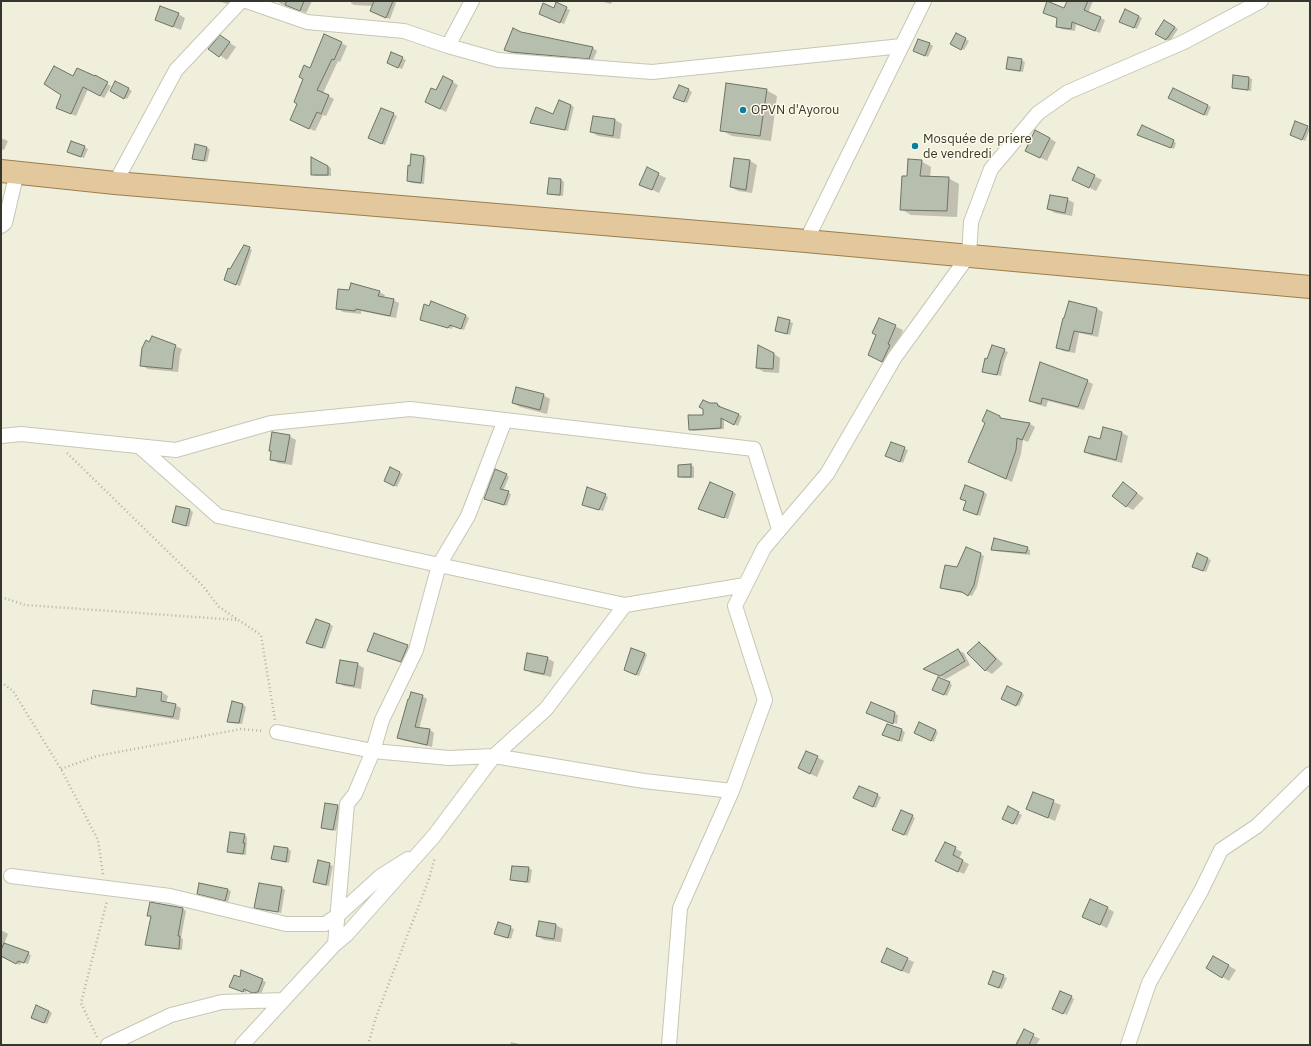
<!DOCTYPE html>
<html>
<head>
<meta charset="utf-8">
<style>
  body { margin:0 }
  #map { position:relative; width:1311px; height:1046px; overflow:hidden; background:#f0efdc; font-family:"IBM Plex Sans",sans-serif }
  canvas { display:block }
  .frame { position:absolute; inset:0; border:2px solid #36362e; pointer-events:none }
</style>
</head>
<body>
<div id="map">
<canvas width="1311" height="1046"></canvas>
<div class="frame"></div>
</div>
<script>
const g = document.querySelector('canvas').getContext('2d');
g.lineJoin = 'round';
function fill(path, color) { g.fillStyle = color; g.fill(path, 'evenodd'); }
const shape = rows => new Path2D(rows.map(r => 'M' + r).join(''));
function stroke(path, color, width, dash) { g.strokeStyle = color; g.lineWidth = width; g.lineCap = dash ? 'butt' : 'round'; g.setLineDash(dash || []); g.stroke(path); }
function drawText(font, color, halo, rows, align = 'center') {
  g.font = font + ' "IBM Plex Sans",sans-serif'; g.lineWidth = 3; g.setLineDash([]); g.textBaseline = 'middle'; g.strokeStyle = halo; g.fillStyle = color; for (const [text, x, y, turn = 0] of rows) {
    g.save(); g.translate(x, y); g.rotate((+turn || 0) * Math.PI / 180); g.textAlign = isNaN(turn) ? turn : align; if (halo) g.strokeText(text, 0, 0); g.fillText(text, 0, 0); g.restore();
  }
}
const shadow = shape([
  [218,1,234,1,231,5],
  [278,1,312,1,306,13,281,4,278,2],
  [351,1,393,1,396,3,390,19,374,13,373,6,354,5,351,3],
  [600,1,612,1,611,4],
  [1069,1,1093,1,1088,13,1105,20,1100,33,1076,24,1075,31,1061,29,1057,26],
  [556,4,570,10,564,24,543,15,554,9],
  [1125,10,1142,18,1137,29,1123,23],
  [178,14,185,18,181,30,156,20],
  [1164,21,1178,29,1170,41,1157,33],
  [521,33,593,48,597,51,593,60,516,54,505,49],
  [956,34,969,41,964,50,952,44],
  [227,41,236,47,227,60,209,48],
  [341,43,347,46,340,62,338,61,323,93,334,99,326,116,323,115,315,131,296,123,298,104,304,79,310,69],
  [930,44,933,46,928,57,918,52],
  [392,54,406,60,402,69,391,64],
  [1021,60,1025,62,1023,72,1011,70,1007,69],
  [95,77,111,86,104,98,88,89,76,116,62,110,73,78],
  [443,77,458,85,446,112,432,105],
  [1249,78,1252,79,1251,91,1236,89,1233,88],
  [116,82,132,91,127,99,111,91],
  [680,86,692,92,687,103,678,99],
  [1173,89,1211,107,1207,116,1173,100],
  [766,90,777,96,771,141,732,136,721,130],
  [560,101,574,107,568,131,531,122,554,115],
  [382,109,397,116,385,145,369,138],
  [615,120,622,124,620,139,598,136,591,132],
  [1307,127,1310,129,1305,141,1294,136],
  [1142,136,1173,141,1176,143,1174,149],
  [1,138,8,141,4,150,1,149],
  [1049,138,1056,142,1047,161,1033,154],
  [84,147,88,149,84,158,71,154],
  [207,148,210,149,207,162,193,158],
  [423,157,426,158,424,184,411,183,408,181,411,167],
  [312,158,331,168,331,176,315,176,312,174],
  [750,161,757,165,752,193,738,191,731,187],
  [921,161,931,167,930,178,948,178,959,184,957,217,911,215,901,209,908,177],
  [1078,168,1102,180,1096,191,1080,183],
  [647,169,666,178,659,193,640,184],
  [561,180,564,182,563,196,551,195,548,193],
  [1067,199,1074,203,1072,216,1055,213,1048,209],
  [245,246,252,250,240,286,228,281,230,270],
  [379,292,385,295,384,298,393,300,399,303,396,318,361,311,361,314,343,312,337,308],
  [1069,302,1097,309,1103,312,1098,337,1079,333,1075,353,1063,351,1057,347],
  [466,316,469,318,464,330,453,326,452,329,422,320],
  [779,318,793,323,790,335,776,331],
  [879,319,903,330,890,365,876,359],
  [153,337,182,349,180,355,178,372,148,369,141,365],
  [993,346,1008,352,1004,362,1001,376,983,371],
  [774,354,780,358,779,373,764,372,757,368],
  [1087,381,1093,384,1084,410,1048,401,1046,407,1036,404,1030,401],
  [543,395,550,399,547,414,520,407,513,403],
  [710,404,717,404,720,405,720,408,742,416,738,426,724,419,724,429,693,431,690,429,704,415,704,408],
  [1000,417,1004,420,1030,424,1035,427,1028,442,1023,440,1021,454,1012,482,975,465],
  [1122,433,1128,436,1122,463,1091,455,1085,452,1101,440],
  [289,436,296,440,292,465,278,463,271,459],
  [891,443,908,450,903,463,890,457],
  [691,465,694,467,694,478,682,478,679,476],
  [390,468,403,474,397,487,388,482],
  [506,475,509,477,503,491,511,494,507,506,485,499],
  [1123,483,1144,498,1133,510,1126,506],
  [965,486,987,494,980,516,964,510,967,501],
  [733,492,736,494,728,519,699,509],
  [605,495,608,497,603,511,583,505],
  [190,510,193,512,189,527,173,522],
  [1027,548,1030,550,1030,555,995,551,992,549],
  [980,554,984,556,977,587,972,596,966,594,944,589,941,588,957,569],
  [1208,559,1211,560,1206,572,1196,568],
  [317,620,333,626,325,649,310,644],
  [979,643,986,647,1003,664,992,674,985,670],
  [407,646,410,648,404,663,368,651],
  [958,650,964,653,970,665,946,679,931,672],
  [644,653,647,655,639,676,628,671],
  [547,658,554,662,551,677,532,673,525,669],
  [357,664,364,668,361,689,344,686,337,682],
  [949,683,952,685,947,696,936,691],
  [138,689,163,693,161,693,161,706,163,693,168,696,166,703,175,705,181,708,179,720,98,707,92,704,136,698],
  [1021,693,1024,695,1019,706,1004,699],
  [422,696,427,699,419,729,430,730,434,733,432,747,402,740,398,738],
  [871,703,898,715,897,724,869,713],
  [243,705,246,707,242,724,231,723,228,721],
  [901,730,905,732,902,742,887,736],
  [935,731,938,732,934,742,918,734],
  [817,757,824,761,817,777,806,772],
  [859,787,881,797,876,808,858,799],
  [1034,794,1061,805,1055,821,1028,809],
  [337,806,340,808,336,831,322,828],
  [1008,808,1022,815,1017,825,1006,820],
  [912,816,915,818,907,836,897,831],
  [244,835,247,837,246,855,231,853,228,851],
  [946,844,962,852,959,859,969,864,964,874,942,864],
  [288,849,291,851,289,863,272,859],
  [318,861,333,866,329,886,314,882],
  [528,868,532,870,530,883,514,881,511,879],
  [260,884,282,888,285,890,281,913,258,909,255,907],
  [228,890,231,891,228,902,201,895],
  [151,903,183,909,186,911,181,938,183,939,182,950,149,946,146,944,152,917,148,915],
  [1107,908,1114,912,1107,928,1090,920],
  [498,924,514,929,511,939,496,934],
  [556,925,563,929,561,942,544,940,537,936],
  [1,930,8,934,4,944,31,955,28,964,21,962,20,965,1,957],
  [1214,957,1236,970,1229,981,1207,967],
  [907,959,914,962,909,974,889,965],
  [242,972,266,982,261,994,256,994,247,990,246,993,234,988,240,978],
  [994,972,1007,978,1002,989,992,985],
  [1071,997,1074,999,1067,1015,1053,1008],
  [49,1011,52,1013,47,1024,36,1019],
  [1024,1031,1040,1039,1036,1045,1015,1045,1018,1039,1020,1040],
  [511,1042,524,1045,510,1045]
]);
const building = shape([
  [287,1,304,1,300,11,285,5,287,1],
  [374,1,393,1,386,18,370,11,374,1],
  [1047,1,1064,8,1067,1,1088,1,1084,10,1101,17,1095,31,1072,22,1071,29,1056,27,1057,18,1043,13,1047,1],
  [556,2,567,7,560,23,539,14,543,3,554,8,556,2],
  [160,6,179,13,173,27,155,20,160,6],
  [1125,9,1139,16,1134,28,1119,22,1125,9],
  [1164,20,1175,27,1166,40,1155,34,1164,20],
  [513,28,521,32,593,47,589,59,511,52,504,50,513,28],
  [956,33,966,38,961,50,950,44,956,33],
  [324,34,342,42,334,60,332,59,317,90,329,95,321,114,317,112,309,129,290,120,297,104,294,102,303,79,299,77,304,65,310,68,324,34],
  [220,35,230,42,219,57,208,49,220,35],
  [918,39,930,43,925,56,913,51,918,39],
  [391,52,403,57,398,68,387,63,391,52],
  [1008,57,1022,59,1020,71,1006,69,1008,57],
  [54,66,73,76,77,68,95,76,95,75,108,82,100,96,83,87,71,114,56,108,61,95,44,84,54,66],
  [1233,75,1249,77,1248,90,1232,88,1233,75],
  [443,76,453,81,440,109,425,102,431,88,436,90,443,76],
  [115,81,129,88,124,99,110,91,115,81],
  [726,83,767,89,760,136,720,131,726,83],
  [679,85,689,89,684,102,673,98,679,85],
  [1173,88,1208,105,1204,115,1168,98,1173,88],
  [559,100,571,105,565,130,530,123,536,107,553,114,559,100],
  [381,108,394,113,382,144,368,138,381,108],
  [593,116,615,119,613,136,590,132,593,116],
  [1295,121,1308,126,1302,140,1290,135,1295,121],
  [1142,125,1174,140,1171,148,1137,135,1142,125],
  [1035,130,1050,138,1040,158,1025,151,1035,130],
  [71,141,85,146,81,157,67,152,71,141],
  [195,144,207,147,204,161,192,159,195,144],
  [411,154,424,156,421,183,407,181,408,165,410,166,411,154],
  [311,157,328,166,328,175,311,175,311,157],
  [734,158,750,160,746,190,730,187,734,158],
  [908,159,922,160,920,176,949,177,947,211,900,210,902,176,907,176,908,159],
  [647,167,659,173,652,190,639,185,647,167],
  [1078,167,1095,175,1089,188,1072,180,1078,167],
  [549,178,561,179,560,195,547,194,549,178],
  [1050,195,1068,198,1065,213,1047,209,1050,195],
  [244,245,250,247,236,285,224,280,228,268,230,269,244,245],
  [351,283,380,291,378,296,394,299,390,316,356,309,355,311,336,309,338,289,349,290,351,283],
  [431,301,466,315,461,329,450,325,448,328,420,320,424,304,429,306,431,301],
  [1069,301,1097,308,1092,334,1074,331,1069,351,1056,348,1063,318,1064,318,1069,301],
  [778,317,790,320,787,334,775,331,778,317],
  [879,318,896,325,888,344,890,345,882,362,868,355,876,335,872,333,879,318],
  [152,336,176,345,174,351,172,369,140,366,142,348,146,340,149,342,152,336],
  [758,345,774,353,773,369,756,368,758,345],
  [992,345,1005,349,1001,360,997,375,982,372,985,358,987,359,992,345],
  [1040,362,1088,380,1078,407,1042,398,1041,404,1029,401,1040,362],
  [516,387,544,394,540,410,512,403,516,387],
  [703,400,710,403,717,403,718,406,739,414,734,425,721,418,721,428,689,430,688,415,703,415,703,409,699,407,703,400],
  [987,410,1000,416,1000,418,1030,423,1022,440,1017,438,1016,450,1006,479,968,462,985,423,982,421,987,410],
  [1103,427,1122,432,1116,460,1084,452,1089,436,1100,439,1103,427],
  [272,432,290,435,285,462,270,460,271,451,269,451,272,432],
  [891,442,905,447,900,462,885,456,891,442],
  [691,464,691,477,678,477,678,465,691,464],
  [390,467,400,472,394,486,384,481,390,467],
  [495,469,507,474,500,489,509,491,504,505,484,499,495,469],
  [710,482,733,492,724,518,698,509,710,482],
  [1123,482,1137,493,1126,507,1112,496,1123,482],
  [965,485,984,492,977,515,963,510,966,501,960,499,965,485],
  [587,487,606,494,599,510,582,505,587,487],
  [176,506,190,509,186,526,172,522,176,506],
  [994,538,1028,547,1026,553,991,550,994,538],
  [966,547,981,553,974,585,968,596,962,592,940,588,945,565,957,567,966,547],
  [1197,553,1208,558,1203,571,1192,567,1197,553],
  [316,619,330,624,322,648,306,643,316,619],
  [374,633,408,645,401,662,367,651,374,633],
  [979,642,996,659,985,671,967,653,979,642],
  [631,648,645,653,636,675,624,670,631,648],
  [958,649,965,661,940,676,923,669,958,649],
  [527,653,548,657,544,674,524,670,527,653],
  [340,660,358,663,354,686,336,683,340,660],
  [938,677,950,682,944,695,932,690,938,677],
  [1007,686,1022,693,1016,706,1001,699,1007,686],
  [137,688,162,692,161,701,176,704,173,717,91,704,93,690,136,697,137,688],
  [411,692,423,695,415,727,430,729,427,745,397,738,408,699,409,699,411,692],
  [232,701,243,704,239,723,227,722,232,701],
  [871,702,895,712,893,724,866,713,871,702],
  [919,722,936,730,931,741,914,733,919,722],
  [887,724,902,729,899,741,882,735,887,724],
  [806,751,818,756,810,774,798,768,806,751],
  [859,786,878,794,873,807,853,798,859,786],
  [1033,792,1054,800,1048,818,1026,809,1033,792],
  [325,803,338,805,333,830,321,828,325,803],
  [1008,806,1019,812,1013,824,1002,819,1008,806],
  [901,810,913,815,904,835,892,830,901,810],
  [230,832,245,834,243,843,245,843,243,854,227,852,230,832],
  [945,842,956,847,953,855,963,860,958,872,935,861,945,842],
  [274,846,288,848,286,862,271,859,274,846],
  [318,860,330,863,326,885,313,882,318,860],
  [512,866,529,867,527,882,510,880,512,866],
  [199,883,228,889,225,901,197,894,199,883],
  [259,883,282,887,278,912,254,908,259,883],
  [1090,899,1108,907,1100,925,1082,917,1090,899],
  [150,902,183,908,178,936,180,936,179,949,145,945,151,916,147,916,150,902],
  [539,921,556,924,554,939,536,936,539,921],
  [498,922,511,926,508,938,494,934,498,922],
  [4,943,29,952,24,963,18,961,16,964,1,956,1,950,4,943],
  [887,948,908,958,902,971,881,962,887,948],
  [1213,956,1229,965,1222,978,1206,968,1213,956],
  [241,970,263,979,258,992,252,993,244,989,243,992,229,987,234,975,240,977,241,970],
  [993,971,1004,975,999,988,988,984,993,971],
  [1060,991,1072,996,1063,1014,1052,1009,1060,991],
  [36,1005,49,1011,44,1023,31,1018,36,1005],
  [1024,1029,1034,1034,1029,1045,1016,1045,1024,1029]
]);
const path = shape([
  [67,453,203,586,219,607,261,635,275,720],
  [1,597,25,605,238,620],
  [1,682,13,691,61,769,98,840,103,874],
  [61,769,97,756,241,729,263,731],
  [97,1037,81,1003,107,901],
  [368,1045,376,1017,429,879,435,857]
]);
const street = shape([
  [246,1,307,22,404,31,448,46,472,1],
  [448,46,498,60,652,72,902,46],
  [115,183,176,70,241,1],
  [1,226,5,223,17,172],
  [806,241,924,1],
  [1,436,21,434,176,450,271,423,410,409,754,449,779,529],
  [139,446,218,516,439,565,625,605],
  [277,732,373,751,449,758,494,756,644,781,732,791],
  [11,876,170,896,286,924,325,924,337,916,381,876,408,859],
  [335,944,347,804,355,794,373,751,382,720,416,650,439,565,468,516,505,420],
  [108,1045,171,1015,222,1002,283,1000],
  [242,1045,335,944,347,934,434,836,494,756,546,709,625,605,745,585],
  [669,1045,680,908,732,791,765,700,735,606,764,548,827,474,895,357,969,255,971,222,991,169,1038,113,1068,92,1184,42,1261,1],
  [1128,1045,1149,983,1201,891,1221,850,1257,826,1310,774]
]);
const primary = shape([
  [1,171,115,183,806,241,1310,287]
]);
const markers = [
  [743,110,4,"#0c7da5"],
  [915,146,4,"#0c7da5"]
];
const poiNames = [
  ["OPVN d'Ayorou",751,110],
  ["Mosquée de priere",923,139],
  ["de vendredi",923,154]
];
fill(shadow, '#0003');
fill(building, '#b6bead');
stroke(building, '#6c7364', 1);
stroke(street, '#c8c6b4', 16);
stroke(primary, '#9b7e4c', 24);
stroke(path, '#b3b3a3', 2.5, [1, 3]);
stroke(street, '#fff', 14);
stroke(primary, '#e4c89d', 22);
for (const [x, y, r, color] of markers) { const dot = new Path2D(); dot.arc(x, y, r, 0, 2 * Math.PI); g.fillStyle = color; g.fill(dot); stroke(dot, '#fefce9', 1.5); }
drawText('13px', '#36362e', '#fefce9', poiNames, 'left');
</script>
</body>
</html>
